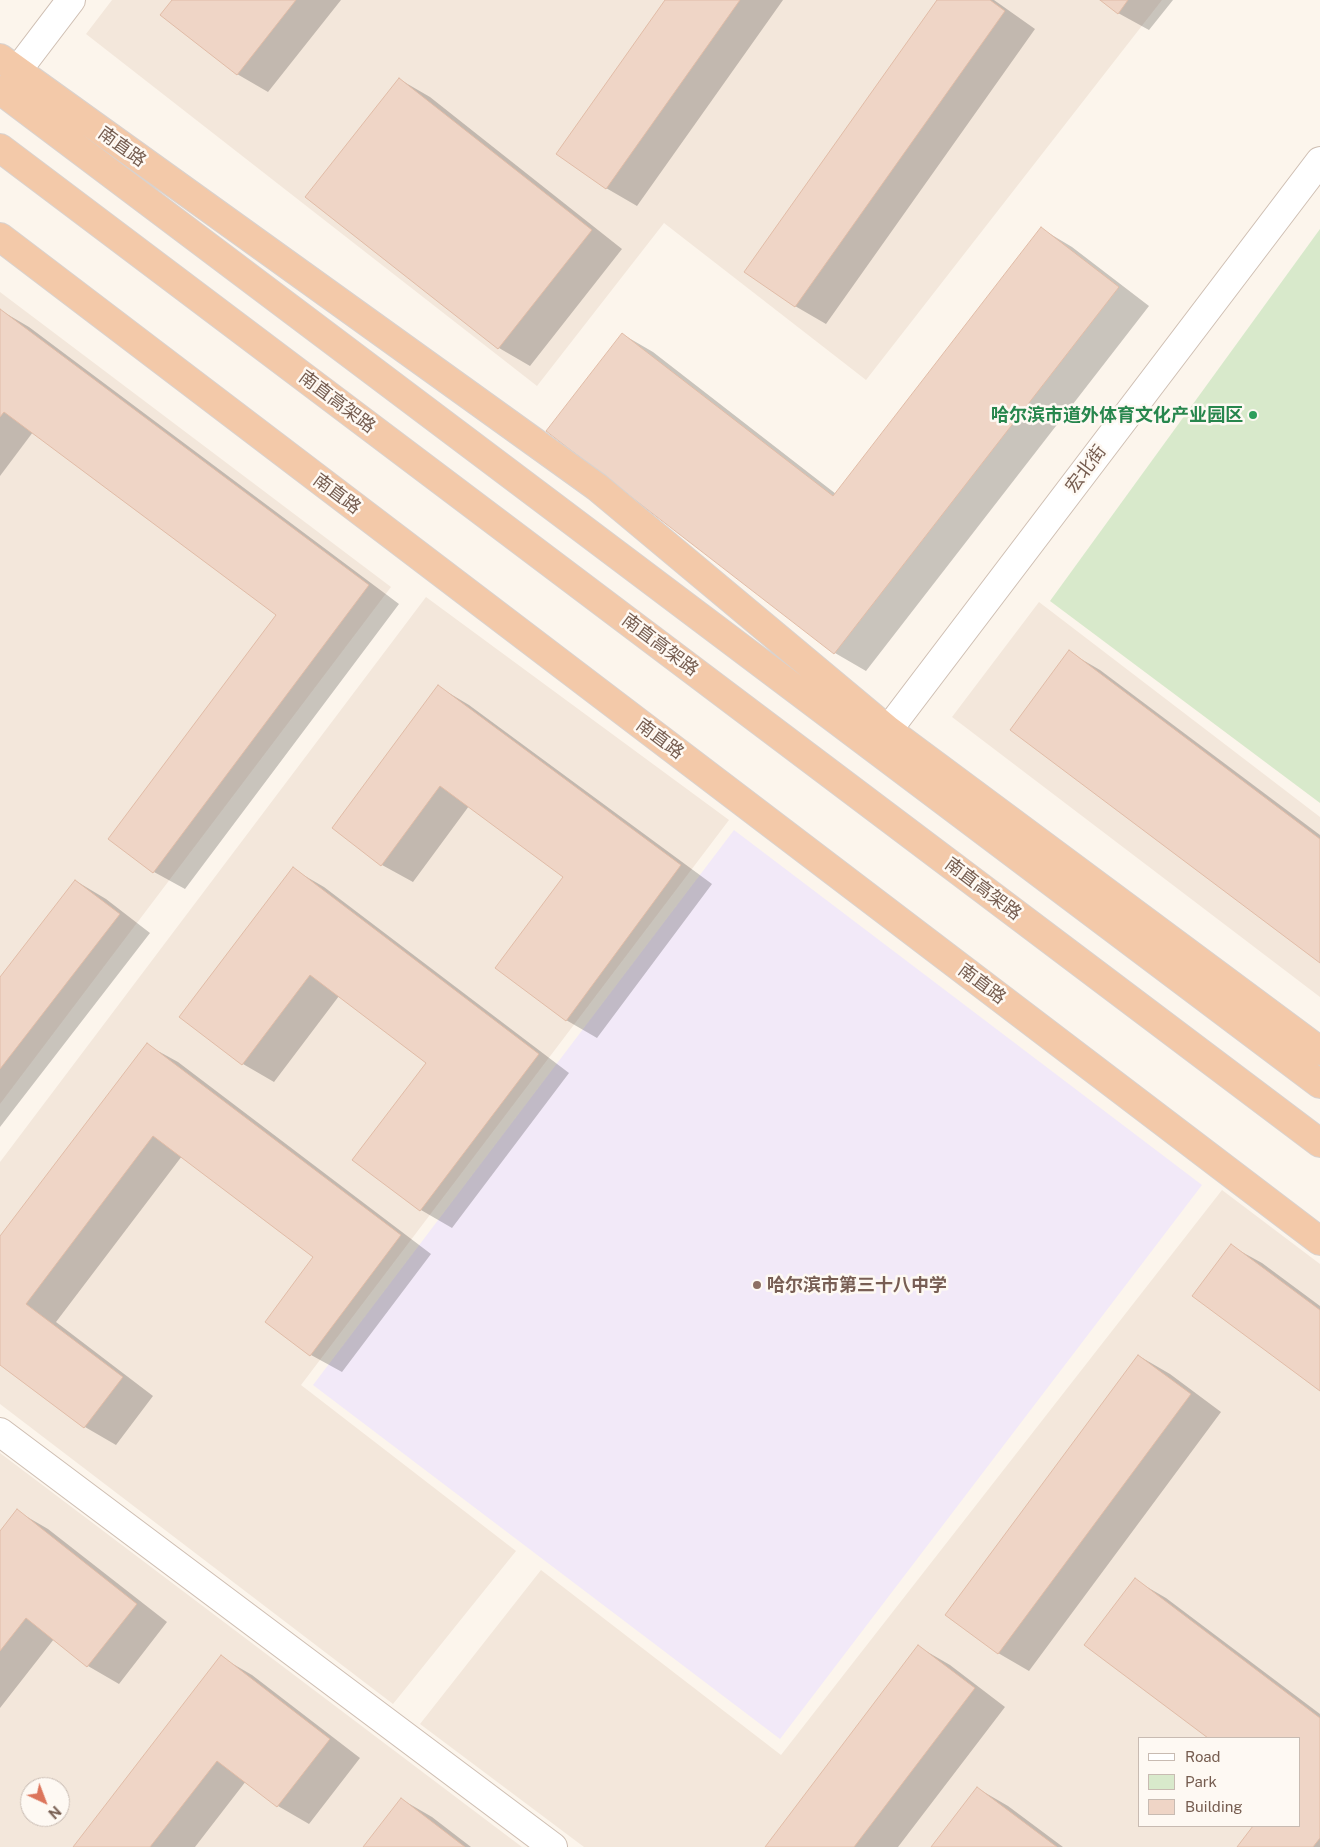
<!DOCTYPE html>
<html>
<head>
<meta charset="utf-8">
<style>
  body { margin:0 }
  #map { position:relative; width:1320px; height:1847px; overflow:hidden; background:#fcf5ec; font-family:"Public Sans",sans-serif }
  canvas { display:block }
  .legend { position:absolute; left:1138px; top:1737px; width:162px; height:90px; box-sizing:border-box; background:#fef9f3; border:1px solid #c8bbb2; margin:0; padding:6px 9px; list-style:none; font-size:15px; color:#765d50 }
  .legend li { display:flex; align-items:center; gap:10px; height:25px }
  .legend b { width:25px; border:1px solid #c8bbb2 }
  .north { position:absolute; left:20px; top:1777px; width:50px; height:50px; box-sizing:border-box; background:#fef9f3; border:1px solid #c8bbb2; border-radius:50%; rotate:137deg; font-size:14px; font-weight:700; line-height:20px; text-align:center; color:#765d50 }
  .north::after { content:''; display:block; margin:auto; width:18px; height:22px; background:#dc755b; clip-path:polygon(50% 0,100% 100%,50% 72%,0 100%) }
</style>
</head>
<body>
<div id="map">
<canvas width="1320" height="1847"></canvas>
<ul class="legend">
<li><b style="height:6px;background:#fff"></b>Road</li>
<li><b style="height:14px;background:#d8e9cb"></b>Park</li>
<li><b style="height:14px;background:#efd5c6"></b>Building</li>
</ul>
<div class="north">N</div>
</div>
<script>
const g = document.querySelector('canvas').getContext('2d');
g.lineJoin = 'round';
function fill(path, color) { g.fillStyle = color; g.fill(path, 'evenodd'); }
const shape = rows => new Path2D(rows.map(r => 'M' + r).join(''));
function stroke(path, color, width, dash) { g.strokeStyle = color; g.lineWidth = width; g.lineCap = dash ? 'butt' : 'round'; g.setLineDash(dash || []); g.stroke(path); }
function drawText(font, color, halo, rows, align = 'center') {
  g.font = font + ' "Public Sans","Noto Sans SC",sans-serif'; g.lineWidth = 5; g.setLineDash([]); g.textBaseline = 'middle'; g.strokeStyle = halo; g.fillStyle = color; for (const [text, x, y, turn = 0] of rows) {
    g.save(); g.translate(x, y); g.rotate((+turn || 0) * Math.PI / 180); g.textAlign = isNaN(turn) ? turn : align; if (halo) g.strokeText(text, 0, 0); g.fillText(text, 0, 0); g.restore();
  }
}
const residential = shape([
  [112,0,1162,0,866,380,664,223,537,386,86,34],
  [0,292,391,587,0,1104],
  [426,597,729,820,301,1385,516,1551,393,1704,0,1404,0,1162],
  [1039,602,1320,817,1320,997,952,717],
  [1222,1190,1320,1264,1320,1847,584,1847,420,1724,541,1570,781,1755],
  [1139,1738,1299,1738,1299,1826,1139,1826],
  [0,1453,522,1847,0,1847],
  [30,1787,60,1787,60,1817,30,1817]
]);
const education = shape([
  [734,830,1202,1185,780,1739,313,1385]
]);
const green = shape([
  [1320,229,1320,803,1050,601]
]);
const shadow = shape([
  [173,0,341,0,268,92,237,74],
  [667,0,783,0,637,206,606,188],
  [939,0,994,0,1035,29,826,324,795,306],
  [1102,0,1173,0,1149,30,1118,13],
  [399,79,430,97,622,249,530,366,499,348],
  [1042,229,1072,247,1149,306,866,671,835,653,547,431,622,334,653,352,836,494],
  [0,310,29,327,399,604,185,889,154,872,278,615,33,432,0,476],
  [1069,652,1100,670,1320,835,1320,962],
  [439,687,469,705,712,884,597,1038,566,1020,565,877,469,806,413,882,382,865,333,828],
  [293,869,324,887,569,1073,452,1228,421,1210,427,1063,339,996,274,1082,243,1064],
  [76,881,106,899,150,933,0,1127,0,979],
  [147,1045,178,1062,431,1254,342,1372,311,1355,315,1257,182,1156,56,1322,153,1396,116,1445,85,1427,0,1363,0,1238],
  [1231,1246,1262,1263,1320,1306,1320,1390],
  [1139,1356,1170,1374,1221,1412,1029,1671,998,1653],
  [17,1511,48,1529,167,1622,119,1684,88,1666,54,1639,0,1708,0,1533],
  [1135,1580,1166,1598,1320,1714,1320,1847,1238,1847,1254,1826,1299,1826,1299,1738,1210,1738,1086,1645],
  [919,1647,950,1665,1005,1707,898,1847,767,1847],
  [221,1657,252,1675,360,1758,309,1824,278,1806,246,1781,195,1847,74,1847],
  [977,1788,1008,1806,1063,1847,933,1847],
  [401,1799,432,1817,471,1847,364,1847]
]);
const building = shape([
  [172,0,296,0,237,75,160,15,172,0],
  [665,0,740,0,606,189,556,154,665,0],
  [937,0,990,0,1005,11,795,307,744,272,937,0],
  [1100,0,1128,0,1118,14,1100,0],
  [399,78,592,230,498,349,305,197,399,78],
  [1041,227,1119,287,834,654,546,431,622,333,833,496,1041,227],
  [0,309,369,585,153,873,108,839,276,615,4,412,0,417,0,309],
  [1069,650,1320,839,1320,963,1010,730,1069,650],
  [438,685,681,865,566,1021,495,968,563,877,440,786,381,866,332,828,438,685],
  [293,867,539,1054,420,1211,352,1160,426,1063,310,975,242,1065,179,1017,293,867],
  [75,880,120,914,0,1069,0,977,75,880],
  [147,1043,401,1235,310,1356,265,1322,313,1257,153,1136,26,1304,123,1377,84,1428,0,1365,0,1236,147,1043],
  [1231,1244,1320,1310,1320,1391,1192,1296,1231,1244],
  [1138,1355,1191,1394,998,1654,945,1615,1138,1355],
  [17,1509,137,1604,87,1667,26,1618,0,1651,0,1531,17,1509],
  [1135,1578,1320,1718,1320,1838,1313,1847,1237,1847,1253,1826,1299,1826,1299,1738,1208,1738,1084,1645,1135,1578],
  [918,1645,975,1688,854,1847,765,1847,918,1645],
  [221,1655,330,1739,277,1807,217,1761,150,1847,73,1847,221,1655],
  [977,1787,1057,1847,931,1847,977,1787],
  [401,1798,465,1847,363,1847,401,1798]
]);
const minor = shape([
  [888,730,1320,161],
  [0,1432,553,1847]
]);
const tertiary = shape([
  [17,71,71,0]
]);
const trunk = shape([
  [0,58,597,487,888,730,1320,1051],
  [0,90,1320,1084],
  [0,148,1320,1143],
  [0,237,1320,1241]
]);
const markers = [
  [1253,415,5,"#2e9e5b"],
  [757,1285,5,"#8d6e63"]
];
const streetNames = [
  ["南直路",122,147,36],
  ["南直高架路",337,402,37],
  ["宏北街",1086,469,-53],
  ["南直路",337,494,37],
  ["南直高架路",660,645,37],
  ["南直路",660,739,37],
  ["南直高架路",983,889,37],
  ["南直路",982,984,37]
];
const leisureNames = [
  ["哈尔滨市道外体育文化产业园区",1243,415]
];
const educationNames = [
  ["哈尔滨市第三十八中学",767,1285]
];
fill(residential, '#f3e7db');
fill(education, '#f2e9f8');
fill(green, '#d8e9cb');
fill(shadow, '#0003');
fill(building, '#efd5c6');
stroke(building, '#e1bca7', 1);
stroke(minor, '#cebeb2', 30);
stroke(tertiary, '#cebeb2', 30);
stroke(trunk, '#d9d2ce', 30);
stroke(minor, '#fff', 28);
stroke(tertiary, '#fff', 28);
stroke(trunk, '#f3c9a9', 28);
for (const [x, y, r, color] of markers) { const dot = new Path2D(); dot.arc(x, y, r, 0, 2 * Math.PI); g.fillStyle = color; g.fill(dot); stroke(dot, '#fef9f3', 2); }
drawText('18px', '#765d50', '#fef9f3', streetNames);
drawText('bold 18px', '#27864d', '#fef9f3', leisureNames, 'right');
drawText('bold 18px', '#785e54', '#fef9f3', educationNames, 'left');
</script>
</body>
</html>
